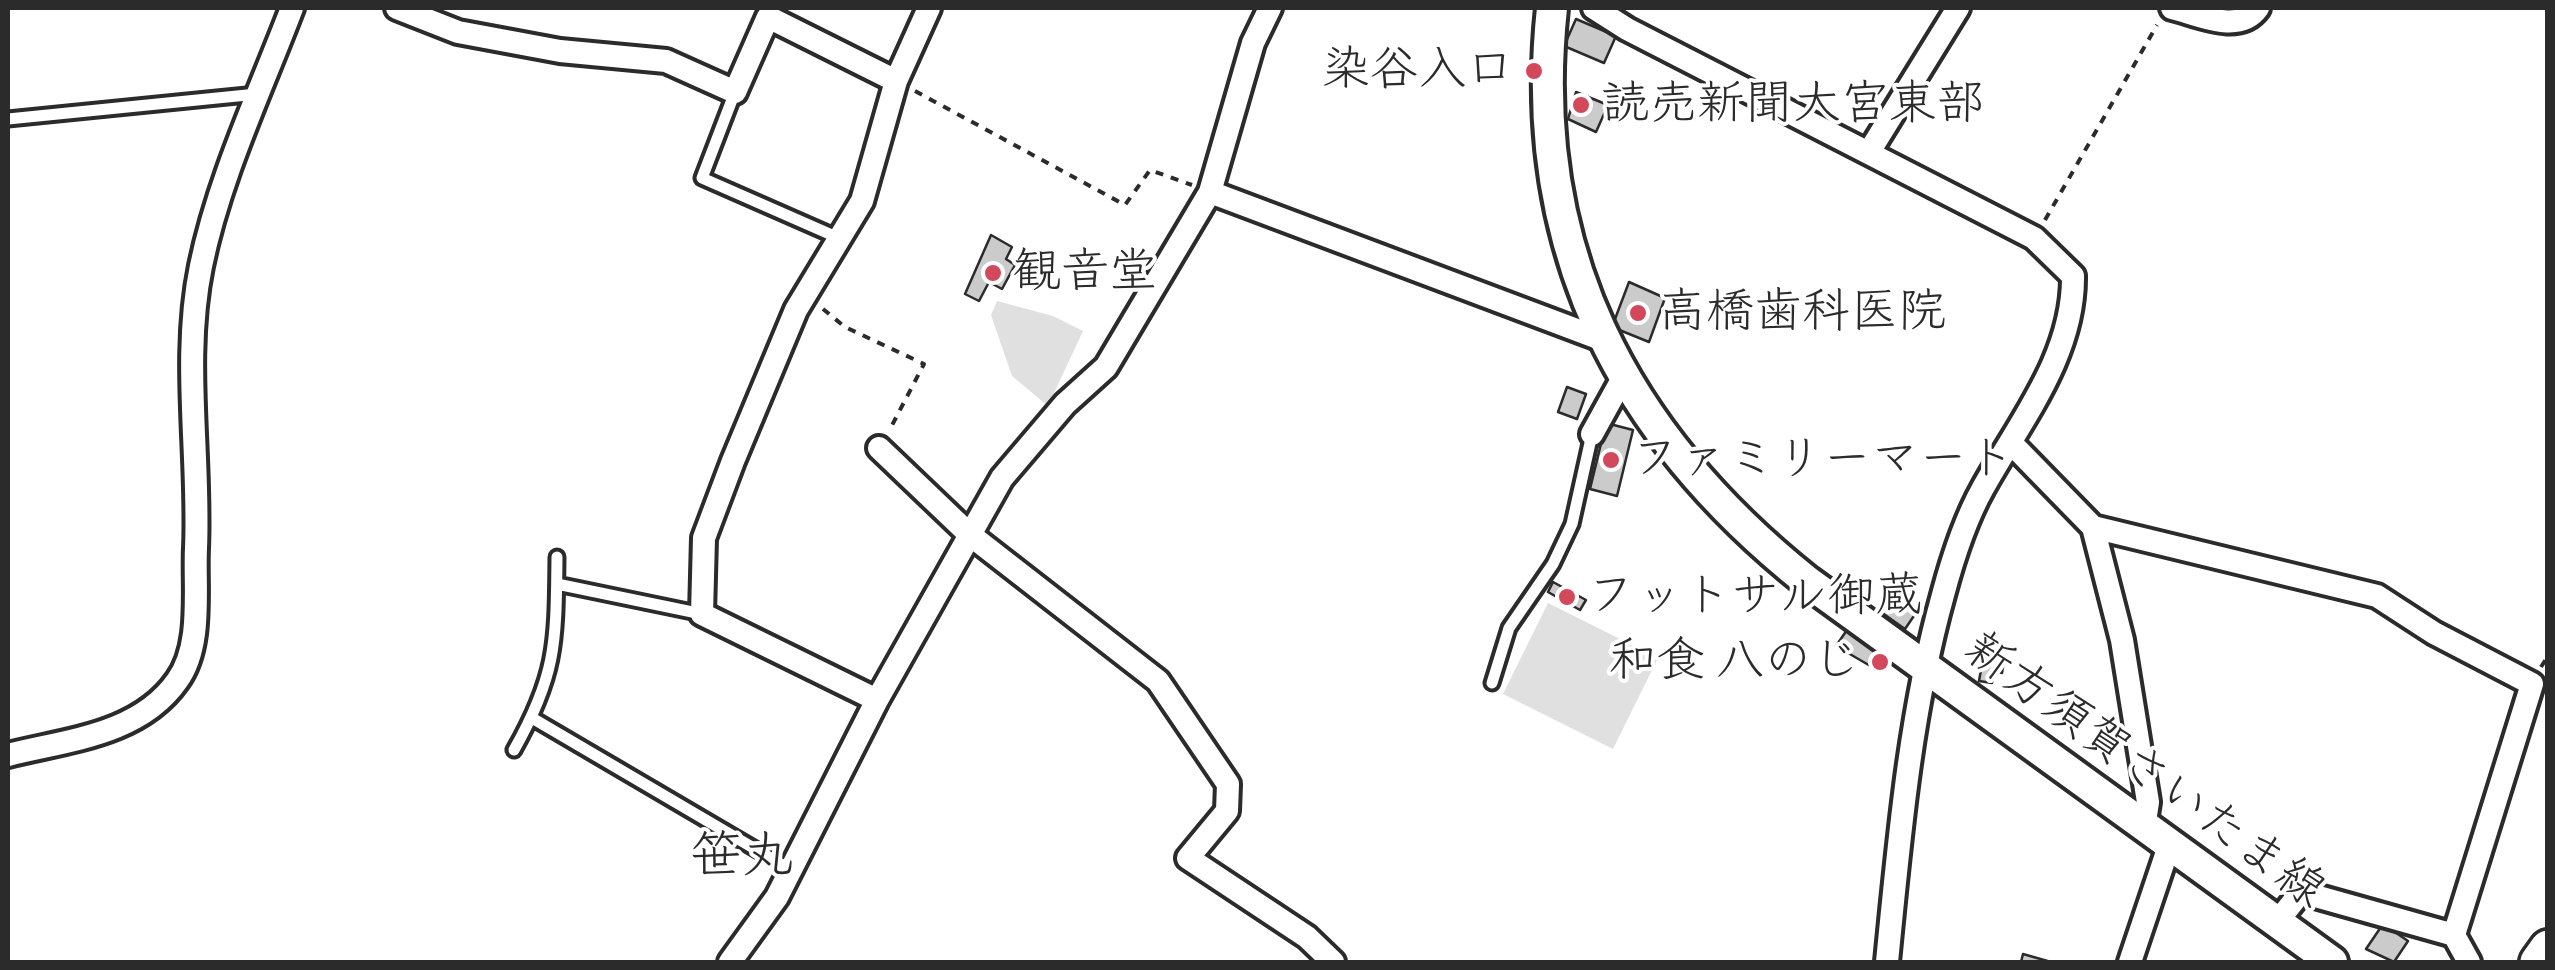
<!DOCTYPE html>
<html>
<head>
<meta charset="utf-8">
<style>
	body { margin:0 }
	#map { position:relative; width:2555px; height:970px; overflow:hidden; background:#fff; font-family:Caveat,sans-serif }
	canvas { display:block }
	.frame { position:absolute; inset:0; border:10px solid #2b2b2b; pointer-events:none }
</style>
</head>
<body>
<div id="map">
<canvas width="2555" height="970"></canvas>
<div class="frame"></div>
</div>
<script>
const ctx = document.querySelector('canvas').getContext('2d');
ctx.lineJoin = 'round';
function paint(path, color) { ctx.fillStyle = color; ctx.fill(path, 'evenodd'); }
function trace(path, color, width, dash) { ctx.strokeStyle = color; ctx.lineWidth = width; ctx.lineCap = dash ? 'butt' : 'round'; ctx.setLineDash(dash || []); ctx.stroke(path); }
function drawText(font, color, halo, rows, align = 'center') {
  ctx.font = font + ' Caveat,"Klee One",sans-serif'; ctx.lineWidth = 8; ctx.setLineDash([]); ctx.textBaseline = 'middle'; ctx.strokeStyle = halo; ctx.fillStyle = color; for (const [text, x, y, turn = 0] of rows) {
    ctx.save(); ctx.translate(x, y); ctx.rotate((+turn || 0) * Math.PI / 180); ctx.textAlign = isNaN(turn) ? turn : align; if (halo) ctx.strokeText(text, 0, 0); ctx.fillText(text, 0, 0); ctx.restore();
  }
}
paint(new Path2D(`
	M997,301L1053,316L1083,331L1048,406L1012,376L991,315Z
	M1548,603L1658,658L1613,749L1503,694Z`), '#e0e0e0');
const building = new Path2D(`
	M1576,19L1616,36L1604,63L1564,46Z
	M1576,92L1608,105L1596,132L1568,119Z
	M991,235L1012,247L1006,259L1015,265L1002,289L989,282L979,301L965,294Z
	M1629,282L1665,298L1649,342L1612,327Z
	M1567,387L1586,394L1577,419L1558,412Z
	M1606,423L1633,430L1617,496L1590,489Z
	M1553,582L1586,600L1580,610L1548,592Z
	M1893,588L1920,607L1905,629L1878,610Z
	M1849,627L1890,657L1879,671L1836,646Z
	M1984,653L2005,656L2002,673L1995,671L1992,683L1979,681Z
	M2383,924L2408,941L2394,962L2366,949Z
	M2023,954L2051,962H2021Z`);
paint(building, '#cbcbcb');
trace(building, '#2b2b2b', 2.5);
const service = new Path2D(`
	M735,92L702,178L841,239
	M8,119L257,94
	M557,584L702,614
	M1492,683L1509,628L1553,564L1572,524L1592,434
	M532,718L791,870
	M514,750C557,674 556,642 557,557`);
const minor = new Path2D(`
	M397,8L458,32L560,51L666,61L735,92L768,17L896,81
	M1594,8L1627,29L2034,238L2073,276C2074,356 2020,421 1983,488C1965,520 1952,561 1943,595C1910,713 1899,841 1887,962
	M2172,8C2198,14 2239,35 2258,8
	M1869,152L1958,8
	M1210,192L1606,341
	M1592,434L1624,376
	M2012,444L2093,527L2122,640L2148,802L2144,828
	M879,448L969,534L1158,681L1228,784L1227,811L1188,858L1307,937L1333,962
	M2093,527L2377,596L2434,633L2532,684L2454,935L2469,962
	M877,700L702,614L704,538L733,461L796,310L862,201L896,81L929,8
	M8,755C67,740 139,735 177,681C203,646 194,589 196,548C200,455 182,358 201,266C219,178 260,92 292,8
	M2277,922L2301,892L2454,935
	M730,962L777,897L877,700L1002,478L1065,404L1106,367L1210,192L1253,43L1270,8
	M2130,962L2169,846`);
const secondary = new Path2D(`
	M1552,8C1526,249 1622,434 1808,582L2332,962`);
const primary = new Path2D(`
	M2538,962L2548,948`);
trace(service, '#2b2b2b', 19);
trace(minor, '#2b2b2b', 30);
trace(secondary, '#2b2b2b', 38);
trace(primary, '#2b2b2b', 42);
trace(new Path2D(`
	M915,91L1125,205L1150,170L1192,185
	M2045,220L2157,25
	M823,309L845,327L924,364L889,431
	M2541,667L2548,656`), '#2b2b2b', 4, [8, 8]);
trace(service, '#fff', 11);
trace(minor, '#fff', 22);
trace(secondary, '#fff', 30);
trace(primary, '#fff', 35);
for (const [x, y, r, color] of [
	[1534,71,10,"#d1495b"],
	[1581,105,10,"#d1495b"],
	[993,273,10,"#d1495b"],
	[1638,313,10,"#d1495b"],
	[1611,460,10,"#d1495b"],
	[1567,597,10,"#d1495b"],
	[1880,662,10,"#d1495b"]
]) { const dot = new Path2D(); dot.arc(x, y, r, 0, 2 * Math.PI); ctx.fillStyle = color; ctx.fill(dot); trace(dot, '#fff', 4); }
drawText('48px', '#2b2b2b', '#fff', [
	["染谷入口",1514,71,"right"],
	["読売新聞大宮東部",1601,105],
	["観音堂",1013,273],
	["高橋歯科医院",1658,313],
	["ファミリーマート",1631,460],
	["フットサル御蔵",1587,597],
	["和食 八のじ",1860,662,"right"]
], 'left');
drawText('48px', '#2b2b2b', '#fff', [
	["新方須賀さいたま線",2144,771,36]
]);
drawText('52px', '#2b2b2b', '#fff', [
	["笹丸",742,858]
]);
</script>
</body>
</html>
